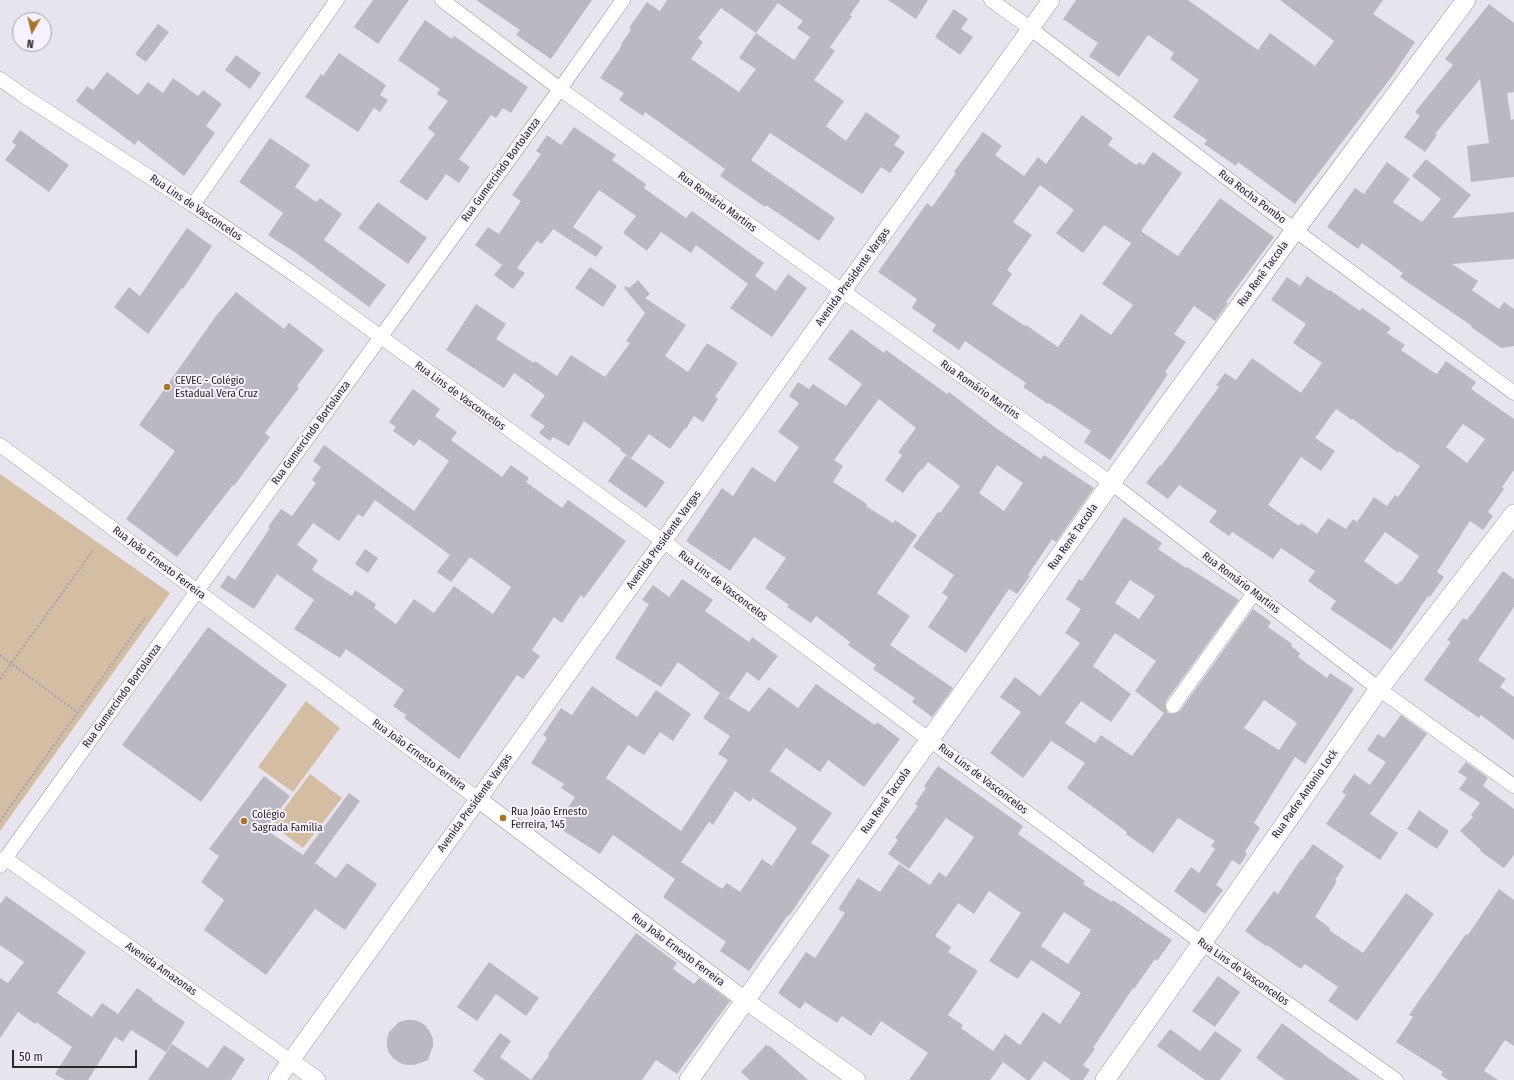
<!DOCTYPE html>
<html>
<head>
<meta charset="utf-8">
<style>
	body { margin:0 }
	#map { position:relative; width:1514px; height:1080px; overflow:hidden; background:#e8e4ee; font-family:"Fira Sans Condensed",sans-serif }
	canvas { display:block }
	.north { position:absolute; left:12px; top:12px; width:40px; height:40px; box-sizing:border-box; background:#f6f1fc; border:1px solid #a4a1a9; border-radius:50%; rotate:188deg; font-size:11px; font-weight:700; line-height:16px; text-align:center; color:#2a282c }
	.north::after { content:''; display:block; margin:auto; width:14px; height:18px; background:#a7742c; clip-path:polygon(50% 0,100% 100%,50% 72%,0 100%) }
	.scale { position:absolute; left:12px; top:1050px; width:125px; height:18px; box-sizing:border-box; border:2px solid #2a282c; border-top:0; padding-left:5px; font-size:12px; line-height:14px; white-space:nowrap; color:#2a282c; -webkit-text-stroke:3px #f6f1fc; paint-order:stroke }
</style>
</head>
<body>
<div id="map">
<canvas width="1514" height="1080"></canvas>
<div class="north">N</div>
<div class="scale">50 m</div>
</div>
<script>
const ctx = document.querySelector('canvas').getContext('2d');
ctx.lineJoin = 'round';
function paint(path, color) { ctx.fillStyle = color; ctx.fill(path, 'evenodd'); }
function trace(path, color, width, dash) { ctx.strokeStyle = color; ctx.lineWidth = width; ctx.lineCap = dash ? 'butt' : 'round'; ctx.setLineDash(dash || []); ctx.stroke(path); }
function drawText(font, color, halo, rows, align = 'center') {
  ctx.font = font + ' "Fira Sans Condensed",sans-serif'; ctx.lineWidth = 4; ctx.setLineDash([]); ctx.textBaseline = 'middle'; ctx.strokeStyle = halo; ctx.fillStyle = color; for (const [text, x, y, turn = 0] of rows) {
    ctx.save(); ctx.translate(x, y); ctx.rotate((+turn || 0) * Math.PI / 180); ctx.textAlign = isNaN(turn) ? turn : align; if (halo) ctx.strokeText(text, 0, 0); ctx.fillText(text, 0, 0); ctx.restore();
  }
}
paint(new Path2D(`
	M0,474L170,593L0,831Z
	M306,701L340,728L293,792L258,767Z
	M310,774L342,798L303,848L272,825Z`), '#d4bea3');
paint(new Path2D(`
	M373,0H409L378,44L354,27Z
	M476,0H592L551,59L516,35L520,30Z
	M667,0H860L850,15L852,16L830,47L835,51L814,80L844,101L826,126L846,141L866,112L900,136L894,145L905,152L890,173L881,167L862,194L770,133L751,160L835,218L819,241L766,205L765,207L720,176L725,169L645,112L643,116L619,100L624,93L600,78L622,45L621,44L631,30L629,28L647,2L660,11ZM778,3L803,21L797,28L810,37L794,60L756,33L739,58L756,69L739,92L691,59L703,42L698,38L721,8L756,33Z
	M888,0H928L916,19Z
	M1076,0H1188L1258,50L1270,33L1315,66L1334,41L1280,0H1383L1373,14L1415,42L1393,75L1295,204L1238,162L1236,166L1204,144L1207,140L1173,117L1199,80L1170,59L1174,53L1148,35L1119,77L1089,56L1098,43L1063,19Z
	M1489,4L1514,23V92L1507,93L1511,120L1514,119V177L1471,182L1467,146L1489,143L1480,79L1435,134L1437,135L1425,152L1404,137L1420,116L1415,112L1453,65L1445,59Z
	M954,9L968,19L961,29L973,37L960,55L935,37Z
	M425,20L452,39L454,36L528,87L511,113L503,108L496,118L491,115L459,159L470,167L459,183L446,174L427,201L399,182L435,134L428,128L448,101L437,94L440,89L398,60Z
	M158,24L169,32L146,62L135,54Z
	M339,53L386,85L380,95L388,100L380,112L374,108L358,132L305,97L321,74L323,76Z
	M236,55L261,73L250,89L225,70Z
	M107,72L138,95L148,82L163,93L173,78L198,96L203,90L222,104L206,126L215,133L184,176L138,140L135,145L76,101L87,86L93,90Z
	M1082,115L1113,138L1108,145L1136,165L1139,162L1144,165L1153,152L1182,173L1141,231L1178,256L1220,198L1274,237L1226,302L1228,303L1215,321L1194,306L1174,334L1186,342L1165,372L1168,374L1110,460L1084,442L1091,431L1049,403L1048,404L1023,387L1026,383L965,341L959,350L932,331L936,325L912,308L917,299L878,272L927,203L932,207L956,173L954,172L983,132L1002,146L995,155L1024,176L1038,157L1046,164ZM1040,185L1074,210L1056,233L1083,253L1104,225L1131,243L1102,284L1133,305L1111,335L1081,314L1058,347L1026,325L1025,326L992,304L1012,274L1007,270L1032,235L1013,222Z
	M574,127L616,155L612,160L646,184L644,188L686,218L692,211L764,263L755,276L776,291L788,274L807,288L772,337L730,308L748,284L696,245L691,253L661,232L647,251L623,233L636,216L599,190L573,227L603,247L596,257L553,229L542,244L537,241L517,268L525,273L513,289L494,275L502,265L475,245L488,227L499,234L521,201L512,195L541,154L536,151L547,135L561,145Z
	M20,130L69,165L49,192L5,160L16,145L12,142Z
	M270,138L310,165L295,187L316,202L320,198L342,214L324,240L386,285L369,307L296,253L268,235L283,213L239,182Z
	M1426,159L1471,195L1452,218L1514,212V259L1452,264L1478,281L1472,290L1499,309L1504,302L1514,309V346L1501,348L1471,327L1472,326L1400,277L1403,273L1362,243L1358,249L1327,227L1355,188L1364,194L1387,162L1410,179L1393,202L1422,222L1441,199L1412,176Z
	M378,202L427,238L408,264L358,228Z
	M187,228L212,246L183,289L182,288L148,334L114,307L129,287L140,296Z
	M590,267L617,286L603,307L575,288Z
	M1307,276L1329,291L1330,290L1360,311L1362,308L1391,328L1387,333L1405,345L1401,350L1433,372L1437,374L1446,361L1476,382L1471,389L1514,419V470L1502,487L1504,489L1488,512L1493,516L1483,530L1470,521L1437,572L1444,577L1430,597L1428,596L1391,650L1330,609L1336,601L1308,581L1315,571L1281,548L1273,559L1232,532L1229,536L1209,522L1217,511L1179,485L1168,499L1146,483L1160,465L1161,466L1219,387L1216,385L1225,373L1236,380L1252,358L1301,393L1322,363L1293,343L1306,324L1271,300L1287,277L1300,286ZM1336,409L1352,420L1353,419L1398,453L1399,451L1420,466L1398,497L1395,495L1387,506L1374,497L1357,522L1353,519L1346,529L1328,518L1317,534L1301,523L1299,526L1268,505L1301,457L1321,471L1335,451L1315,438ZM1463,424L1485,439L1467,463L1446,447ZM1385,532L1419,556L1401,582L1400,581L1397,585L1364,561Z
	M638,280L650,294L645,298L686,325L665,356L688,372L707,343L738,363L715,397L718,399L703,422L694,416L686,429L685,428L670,449L649,434L631,458L620,450L621,449L608,439L584,421L569,446L553,437L550,441L539,433L545,426L530,416L545,395L514,373L504,388L446,350L476,304L506,324L496,339L534,363L535,361L557,376L571,355L605,377L630,343L626,341L645,313L624,288L626,286L629,288Z
	M236,292L284,329L289,323L324,350L297,386L299,388L265,433L270,437L234,486L233,485L177,557L126,519L175,451L139,425L216,316Z
	M851,329L884,353L886,350L947,394L949,392L996,428L1041,459L1044,455L1094,488L1056,542L1052,539L1028,575L1030,576L1017,594L1009,589L966,653L928,627L948,597L942,593L954,575L913,547L938,512L940,513L960,486L928,462L922,470L921,469L903,493L885,480L902,455L898,452L916,428L879,399L834,460L843,466L833,482L867,504L866,506L893,523L895,520L917,535L877,593L910,616L890,645L953,688L932,717L912,702L915,698L873,669L876,665L848,645L850,642L816,616L811,623L787,607L789,605L765,588L786,558L754,537L730,571L686,541L722,488L733,496L752,467L775,482L799,447L778,432L799,403L789,396L798,382L809,389L813,384L846,406L862,384L828,359ZM997,465L1023,483L1004,511L979,493Z
	M413,389L440,409L435,416L457,432L451,440L502,477L511,465L529,478L526,482L562,508L568,500L626,541L584,598L581,595L562,623L554,617L532,650L540,656L523,679L517,675L459,759L404,718L406,715L393,706L404,690L346,649L340,658L294,629L314,600L277,574L254,609L220,587L228,575L235,580L270,528L268,527L281,509L292,516L316,483L312,480L321,467L313,461L324,445L414,511L449,461L419,439L414,446L393,431L396,427L389,422ZM375,500L450,555L437,572L451,582L470,557L511,587L493,614L454,586L434,613L414,599L396,624L374,608L376,604L355,590L352,596L312,570L318,560L297,545L313,523L339,541L358,514L363,517Z
	M626,455L665,482L646,508L608,481Z
	M1124,517L1162,543L1158,549L1186,568L1187,567L1239,600L1166,701L1165,706L1168,713L1173,714L1180,711L1253,609L1271,622L1268,627L1292,644L1291,646L1300,653L1298,657L1327,678L1330,673L1354,689L1305,764L1295,757L1254,823L1260,828L1245,852L1247,854L1240,865L1232,860L1216,885L1223,890L1205,914L1174,891L1191,867L1199,873L1215,849L1211,846L1215,841L1178,818L1153,853L1126,834L1127,832L1067,788L1085,763L1051,741L1023,778L990,753L1021,712L1000,697L1015,677L1040,696L1080,643L1065,633L1081,609L1066,599L1079,579L1082,581ZM1130,580L1155,596L1139,619L1115,603ZM1115,633L1156,661L1135,691L1164,713L1132,756L1101,735L1095,743L1065,723L1081,701L1111,722L1131,694L1093,666ZM1264,700L1297,723L1279,750L1244,728Z
	M365,549L378,558L368,573L355,564Z
	M1503,571L1514,579V607L1478,660L1506,679L1500,687L1514,697V740L1481,715L1479,718L1424,680L1451,642L1447,640L1463,618L1467,620Z
	M682,579L713,600L705,611L749,642L752,637L778,656L759,681L747,672L728,699L678,662L661,687L615,658L649,604L642,600L653,585L669,597Z
	M208,627L287,685L201,802L122,745Z
	M816,684L875,725L877,722L900,739L864,787L828,760L820,772L786,748L770,771L832,813L811,843L830,855L789,916L788,915L749,971L720,951L726,942L663,897L675,879L613,835L600,854L556,826L575,797L561,788L564,784L531,763L547,738L543,735L561,708L572,715L592,686L637,717L656,690L691,714L673,741L660,732L644,755L628,745L606,778L681,831L728,760L718,754L730,736L703,718L720,693L749,712L769,687L798,708ZM735,791L750,802L753,798L797,828L772,866L762,859L740,892L727,883L722,889L681,862L709,822L713,825Z
	M1401,715L1427,734L1370,814L1398,833L1380,860L1326,824L1346,795L1342,792L1354,774L1370,785L1386,762L1367,750L1378,734L1384,738Z
	M1466,762L1488,778L1483,786L1514,809V855L1504,868L1480,851L1481,850L1460,831L1473,817L1471,815L1480,803L1459,789L1467,778L1458,772Z
	M938,766L1023,826L1018,834L1085,881L1083,884L1112,902L1113,900L1172,940L1157,961L1155,959L1134,989L1133,988L1093,1048L1095,1049L1083,1065L1090,1070L1083,1080H1071L1044,1061L1030,1080H1027L1003,1062L990,1080H909L928,1053L881,1021L871,1036L842,1016L837,1023L805,1002L800,1009L778,993L806,952L815,958L845,913L838,909L858,878L880,892L899,864L930,885L939,872L946,877L974,837L946,818L909,869L888,854L898,840L895,838L918,806L915,804L926,788L924,786ZM989,891L1021,913L989,961L1018,979L1031,960L1081,993L1060,1024L1043,1012L1020,1045L1005,1034L993,1051L961,1028L963,1025L948,1015L978,971L948,952L951,947L935,936L958,903L974,914ZM1064,912L1091,930L1068,964L1041,946Z
	M264,776L290,796L265,829L303,855L349,793L360,801L315,863L336,878L347,863L377,884L345,930L315,909L266,975L204,930L224,900L201,882L219,856L209,849Z
	M1419,810L1449,831L1437,849L1407,829Z
	M1313,844L1344,866L1335,880L1337,881L1315,917L1330,928L1329,930L1363,953L1406,893L1434,914L1357,1021L1328,1001L1338,987L1305,964L1301,969L1267,945L1266,946L1245,931L1274,891L1278,894L1301,859L1302,860Z
	M1499,889L1514,900V1046L1505,1040L1484,1071L1498,1080H1448L1441,1075L1443,1072L1396,1042L1413,1017L1409,1015L1466,934L1468,935Z
	M6,896L86,952L57,993L92,1017L102,1003L118,1014L137,988L153,999L152,1000L185,1022L166,1052L131,1030L123,1042L115,1037L88,1080H65L55,1074L72,1047L36,1022L35,1024L18,1012L0,1038V978L8,983L24,962L0,945V904Z
	M636,933L677,963L673,969L694,984L699,978L730,1001L677,1074L656,1060L642,1080H485L473,1071L500,1033L511,1041L500,1057L531,1080L549,1056L548,1054Z
	M489,962L539,998L526,1016L496,994L477,1021L457,1007Z
	M1218,976L1240,992L1215,1027L1192,1011Z
	M406,1020H414L420,1022L426,1026L430,1032L433,1039V1046L428,1060L414,1065H406L400,1063L394,1059L389,1053L387,1046V1039L389,1032L399,1022Z
	M1282,1023L1326,1056L1360,1080H1285L1256,1058Z
	M1170,1029L1200,1051L1215,1031L1242,1050L1220,1080H1205L1157,1046Z
	M172,1044L208,1068L224,1045L245,1059L231,1080H148Z
	M766,1045L771,1047L808,1080H750L741,1072Z`), '#bcb8c2');
const minor = new Path2D(`
	M442,0L560,89L1111,483L1379,689L1514,786
	M991,0L1031,29L1295,230L1514,393
	M0,79L24,96L193,205L298,277L663,541L1202,943L1396,1080
	M193,205L337,0
	M0,445L478,799
	M1173,706L1254,593
	M5,858L292,1062
	M0,866L197,591L560,89L623,0`);
const tertiary = new Path2D(`
	M478,799L746,1001L857,1080
	M292,1062L317,1080
	M277,1080L1051,0`);
const secondary = new Path2D(`
	M689,1080L1111,483L1295,230L1466,0
	M1105,1080L1202,943L1379,689L1514,514`);
trace(minor, '#9a96a0', 15);
trace(tertiary, '#9a96a0', 18);
trace(secondary, '#9a96a0', 20);
trace(new Path2D(`
	M0,655L78,713
	M0,679L94,549
	M0,821L145,618`), '#a9a5ad', 2.5, [2, 2]);
trace(minor, '#fff', 14);
trace(tertiary, '#fff', 17);
trace(secondary, '#fff', 19);
for (const [x, y, r, color] of [
	[167,387,4,"#a7742c"],
	[503,818,4,"#a7742c"],
	[244,821,4,"#a7742c"]
]) { const dot = new Path2D(); dot.arc(x, y, r, 0, 2 * Math.PI); ctx.fillStyle = color; ctx.fill(dot); trace(dot, '#f6f1fc', 1.5); }
drawText('11px', '#2a282c', '#f6f1fc', [
	["Rua Gumercindo Bortolanza",501,170,-54],
	["Rua Rocha Pombo",1252,197,37],
	["Rua Romário Martins",717,202,36],
	["Rua Lins de Vasconcelos",196,208,34],
	["Rua Renê Taccola",1263,274,-54],
	["Avenida Presidente Vargas",853,277,-54],
	["Rua Romário Martins",980,390,35],
	["Rua Lins de Vasconcelos",460,396,36],
	["Rua Gumercindo Bortolanza",311,433,-54],
	["Rua Renê Taccola",1073,537,-55],
	["Avenida Presidente Vargas",664,540,-54],
	["Rua João Ernesto Ferreira",159,563,37],
	["Rua Romário Martins",1241,583,37],
	["Rua Lins de Vasconcelos",723,586,37],
	["Rua Gumercindo Bortolanza",122,696,-54],
	["Rua João Ernesto Ferreira",419,755,36],
	["Rua Lins de Vasconcelos",983,779,37],
	["Rua Padre Antonio Lock",1305,794,-55],
	["Rua Renê Taccola",886,801,-55],
	["Avenida Presidente Vargas",475,803,-54],
	["Rua João Ernesto Ferreira",678,950,37],
	["Avenida Amazonas",161,969,35],
	["Rua Lins de Vasconcelos",1243,972,35]
]);
drawText('11px', '#2a282c', '#f6f1fc', [
	["CEVEC - Colégio",175,381],
	["Estadual Vera Cruz",175,394],
	["Rua João Ernesto",511,812],
	["Ferreira, 145",511,825],
	["Colégio",252,815],
	["Sagrada Família",252,828]
], 'left');
</script>
</body>
</html>
